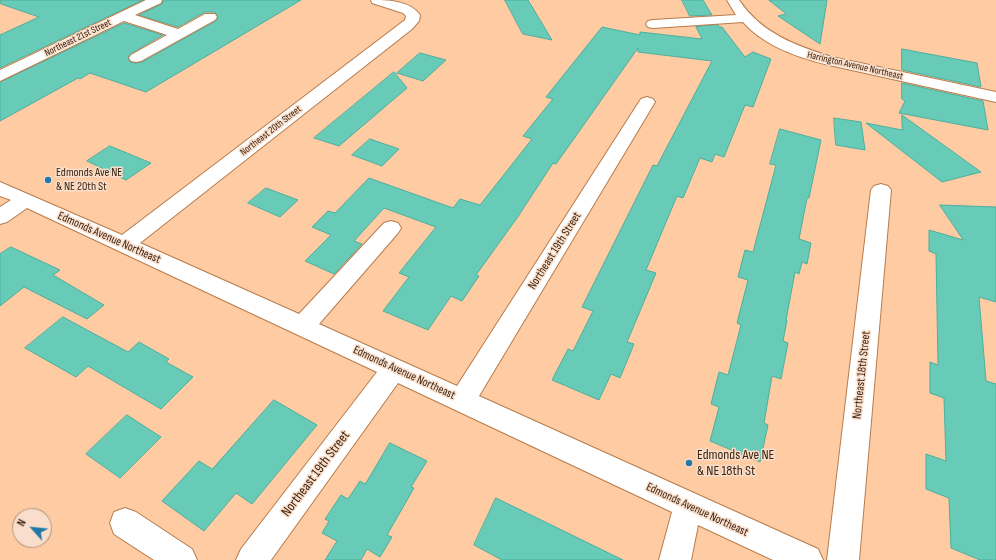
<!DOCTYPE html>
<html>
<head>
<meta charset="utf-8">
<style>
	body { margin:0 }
	#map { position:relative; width:996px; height:560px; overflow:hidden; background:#fecba3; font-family:"Sofia Sans Condensed",sans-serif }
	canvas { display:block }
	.north { position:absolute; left:12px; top:508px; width:40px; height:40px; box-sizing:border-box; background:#f8decb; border:1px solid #ad9480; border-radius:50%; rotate:297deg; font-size:11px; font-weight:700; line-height:16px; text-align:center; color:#3c2410 }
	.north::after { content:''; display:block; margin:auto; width:14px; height:18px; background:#2478a8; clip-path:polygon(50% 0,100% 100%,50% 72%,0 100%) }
</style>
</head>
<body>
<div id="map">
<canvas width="996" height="560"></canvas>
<div class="north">N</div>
</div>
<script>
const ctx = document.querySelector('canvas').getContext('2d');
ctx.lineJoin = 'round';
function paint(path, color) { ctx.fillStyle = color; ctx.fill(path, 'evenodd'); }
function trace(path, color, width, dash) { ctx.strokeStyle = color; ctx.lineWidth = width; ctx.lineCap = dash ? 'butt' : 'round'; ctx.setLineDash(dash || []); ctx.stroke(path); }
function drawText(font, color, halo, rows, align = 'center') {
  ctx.font = font + ' "Sofia Sans Condensed",sans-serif'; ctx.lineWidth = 3; ctx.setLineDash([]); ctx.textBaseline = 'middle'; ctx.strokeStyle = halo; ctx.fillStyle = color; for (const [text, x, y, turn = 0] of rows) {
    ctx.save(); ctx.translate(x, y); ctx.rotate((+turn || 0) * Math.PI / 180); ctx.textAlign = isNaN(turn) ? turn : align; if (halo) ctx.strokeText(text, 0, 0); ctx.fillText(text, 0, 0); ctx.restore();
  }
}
const building = new Path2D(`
	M1,0H143L0,68V35L39,17L1,4Z
	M163,0H301L146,92L90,73L80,79L78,78L0,121V82L124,23L163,35L130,54L128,57L130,62L136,63L142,62L216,21L218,18L215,12H205L178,27L139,15L162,4Z
	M505,0H528L552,40L523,34Z
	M682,0H703L712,15L690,16Z
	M769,0H827L820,44L778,16L786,14Z
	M718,25L719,27H722L745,57L753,52L771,59L753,107L745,105L724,157L715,154L712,162L700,158L683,198L677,196L646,270L656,273L627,342L634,344L620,378L611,374L599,400L552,380L568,349L573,351L593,311L582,307L653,165L657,166L712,61L638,52V48L556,164L553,163L517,218L476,275L479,276L462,301L451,296L428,330L383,311L409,277L399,273L436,227L384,208L354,241L362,244L334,274L305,261L331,235L312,227L328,211L335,213L369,178L453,208L460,199L480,205L532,139L523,136L553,99L546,97L602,27L640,35V32L702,39L696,27Z
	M902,49L977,63L981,87L902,70Z
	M420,53L446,60L423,81L397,73Z
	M394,72L407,88L339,146L314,138Z
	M902,83L983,101L988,130L899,113L905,101L902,99Z
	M902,115L981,172L942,182L866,123L902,130Z
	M834,118L861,122L865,150L836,145Z
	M780,129L821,140L809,198H807L799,239L811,243L807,264L802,262L799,274L795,272L786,320H787L783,341L788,343L781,379L772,376L764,423L768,425L760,462L710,441L719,407L711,404L719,372L728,375L741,325L737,323L748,280L738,277L745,250L753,252L776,165L770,164Z
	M370,139L399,149L382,166L352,155Z
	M110,146L151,163L126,180L87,161Z
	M266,188L298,200L280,217L248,203Z
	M940,205L996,207V302L979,297L986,381L996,384V560H980L951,548L949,498L926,489V454L946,461L944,398L930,393V362L938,365L936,254L929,251V230L963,240Z
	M11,247L60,270L53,275L104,305L87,319L24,287L0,306V254Z
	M63,317L128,352L139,342L169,359L166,362L193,377L161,409L88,366L76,377L25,348Z
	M274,400L317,425L252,504L236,493L204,531L162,501L199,461L212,469Z
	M127,415L161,437L120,478L86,454Z
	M390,443L427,461L411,487L414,488L387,535L392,537L380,557L367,549L361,560H325L337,541L322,533L329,521L325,519L341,495L348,499L360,481L365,484Z
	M496,498L623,560H502L474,545Z`);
paint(building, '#68cbb8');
trace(building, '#4baf9d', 1);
const minor = new Path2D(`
	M146,0H162L161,3L135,15L178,29L205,14H215L217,17L215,20L141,61L136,62L131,61L129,58L131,55L167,35L124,21L0,81V70Z
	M371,0C387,0 409,0 420,15L419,21L412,29L140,243L299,314L384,223L391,221L398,223L401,228L398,233L319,324L457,386L639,102L641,99L647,97L653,99L655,102L479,396L818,549L823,560H773L698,525L691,560H659L672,512L398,383L271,560H236L241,549L377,372L27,208L7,222L0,224V207L11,200L0,196V182L122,235L405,20L406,16L403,13L372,3Z
	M727,0H739C761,33 796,46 832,57L996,92V102L829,65C799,58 764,46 743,22L653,28L648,27L646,24L648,21L653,20L736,15Z
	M881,184L888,186L891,190L859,560H827L871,190L874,186Z
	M125,508L136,512L192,549L197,560H154L114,534L110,523L114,512Z`);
trace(minor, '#b77c4c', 2);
paint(minor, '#fff');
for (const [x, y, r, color] of [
	[48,180,4,"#2478a8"],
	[689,463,4,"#2478a8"]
]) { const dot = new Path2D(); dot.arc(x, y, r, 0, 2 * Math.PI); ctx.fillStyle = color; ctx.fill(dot); trace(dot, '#f8decb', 1.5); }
drawText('10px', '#3c2410', '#f8decb', [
	["Northeast 21st Street",78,38,-26],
	["Harrington Avenue Northeast",855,66,13],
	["Northeast 20th Street",271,131,-38]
]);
drawText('12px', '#3c2410', '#f8decb', [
	["Edmonds Ave NE",56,173],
	["& NE 20th St",56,187]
], 'left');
drawText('12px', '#3c2410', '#f8decb', [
	["Edmonds Avenue Northeast",109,238,24],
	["Northeast 19th Street",555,251,-58],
	["Edmonds Avenue Northeast",404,373,25],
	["Northeast 18th Street",862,375,-84],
	["Edmonds Avenue Northeast",697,510,25]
]);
drawText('14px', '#3c2410', '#f8decb', [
	["Edmonds Ave NE",697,455],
	["& NE 18th St",697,471]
], 'left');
drawText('14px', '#3c2410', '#f8decb', [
	["Northeast 19th Street",316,474,-53]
]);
</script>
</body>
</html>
